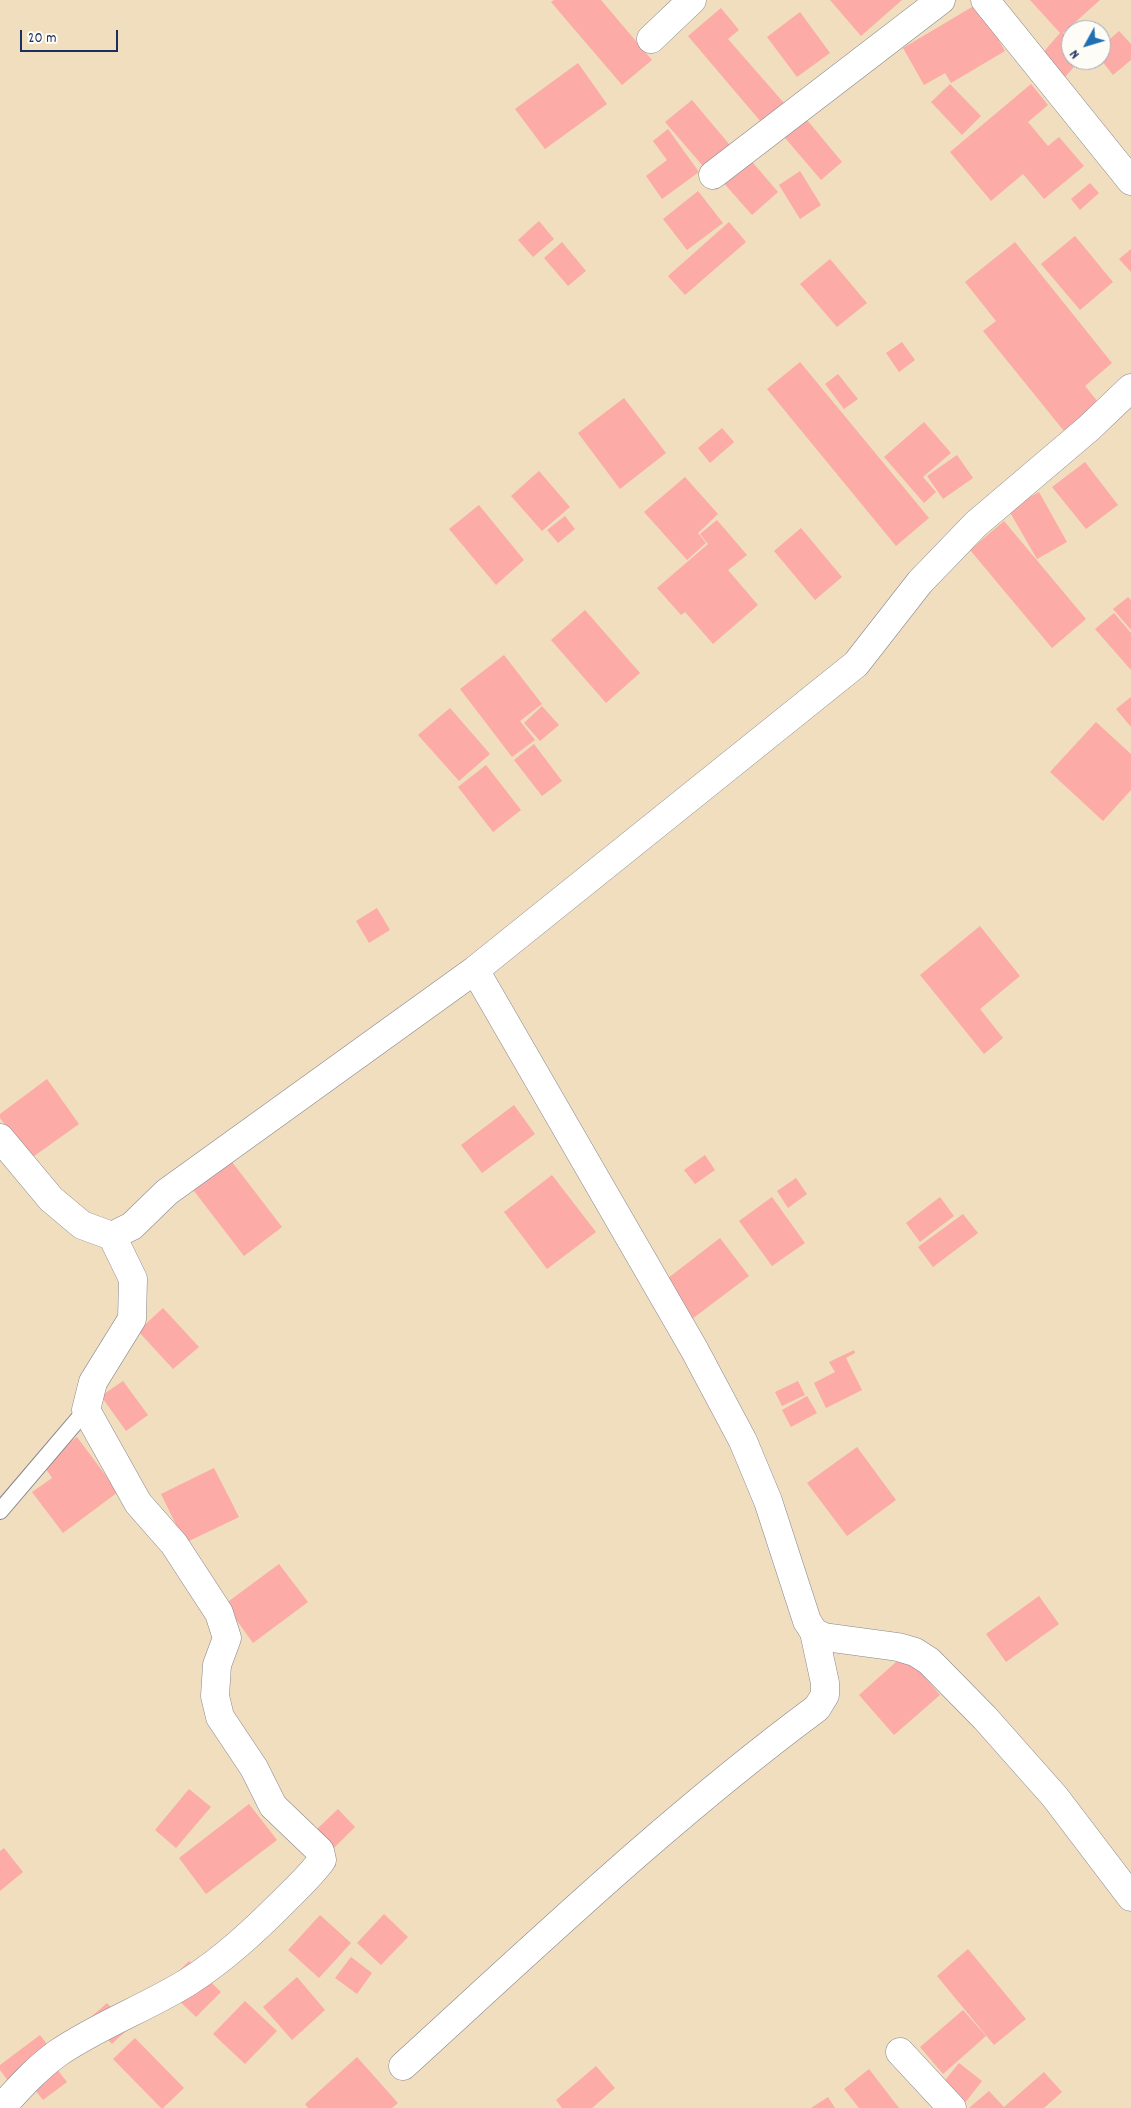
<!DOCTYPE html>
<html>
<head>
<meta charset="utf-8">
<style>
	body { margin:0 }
	#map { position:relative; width:1131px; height:2108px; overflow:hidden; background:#f0debe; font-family:Dekko,sans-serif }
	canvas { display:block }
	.north { position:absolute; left:1061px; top:20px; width:50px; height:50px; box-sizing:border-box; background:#fdfcf7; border:1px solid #a3aaba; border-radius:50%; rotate:231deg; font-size:14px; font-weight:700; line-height:20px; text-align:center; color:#1b2f5e }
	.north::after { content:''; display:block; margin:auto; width:18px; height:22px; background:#1f6fb2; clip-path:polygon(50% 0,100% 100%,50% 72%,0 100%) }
	.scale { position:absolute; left:20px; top:30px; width:98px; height:22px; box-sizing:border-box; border:2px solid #1b2f5e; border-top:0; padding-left:6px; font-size:15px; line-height:18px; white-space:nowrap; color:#1b2f5e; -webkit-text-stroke:4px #fdfcf7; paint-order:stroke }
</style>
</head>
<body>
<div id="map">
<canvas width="1131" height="2108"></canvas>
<div class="north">N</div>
<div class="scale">20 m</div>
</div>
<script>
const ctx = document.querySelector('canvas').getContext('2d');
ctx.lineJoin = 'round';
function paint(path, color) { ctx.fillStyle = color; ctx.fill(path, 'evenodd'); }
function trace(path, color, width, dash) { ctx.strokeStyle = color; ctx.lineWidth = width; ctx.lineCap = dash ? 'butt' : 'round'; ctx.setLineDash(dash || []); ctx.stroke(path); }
paint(new Path2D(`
	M554,0H601L652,60L622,85L551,2Z
	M830,0H902L861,36Z
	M1030,0H1100L1063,33L1071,40V60H1080L1065,77L1040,56L1060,33Z
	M977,4L1005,51L951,83L945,73L924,85L903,48Z
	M721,8L739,30L728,39L784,103L761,122L688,36Z
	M800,12L830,53L797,77L767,37Z
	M1119,31L1131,44V60L1113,75L1101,60V47Z
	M578,63L607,104L545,149L515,109Z
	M950,84L981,116L962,135L931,102Z
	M1031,84L1048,105L1028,122L1048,146L1059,137L1084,166L1044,199L1023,174L991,201L950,152Z
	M692,100L734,150L708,172L665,122Z
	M802,114L842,162L821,180L780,132Z
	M668,129L699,172L662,199L646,176L667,160L653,141Z
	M748,157L778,192L752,215L721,180Z
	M800,171L821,205L800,219L779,185Z
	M1090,183L1099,193L1080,210L1071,199Z
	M698,191L723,223L687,250L663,219Z
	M539,221L554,239L533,257L518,240Z
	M729,222L746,242L685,295L668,276Z
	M1075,236L1113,282L1080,310L1041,264Z
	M562,242L586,271L568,286L544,258Z
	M1015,242L1112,363L1085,386L1103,408L1068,436L983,331L996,321L965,282Z
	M1131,249V272L1119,259Z
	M830,259L867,303L837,327L800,284Z
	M902,342L915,360L899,372L886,353Z
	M800,362L929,518L896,546L767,389Z
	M838,374L858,399L844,409L825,384Z
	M624,398L666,453L620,489L578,433Z
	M924,422L951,453L923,477L936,492L924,503L884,457Z
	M722,428L734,442L710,463L698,448Z
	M957,455L973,478L943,499L927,476Z
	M1085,462L1118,505L1086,529L1052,487Z
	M539,471L570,507L542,531L511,496Z
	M685,477L718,514L698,533L706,543L687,560L644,512Z
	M1039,492L1067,542L1037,559L1008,509Z
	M479,505L524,560L496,585L449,529Z
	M565,516L575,529L558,543L547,530Z
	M717,520L747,555L728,570L758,605L713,644L685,612L681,615L657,588L708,544L700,534Z
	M1004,521L1086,619L1052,648L970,550Z
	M801,528L842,577L815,600L774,551Z
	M1128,597L1131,600V630L1113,609Z
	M585,610L640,673L606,703L551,640Z
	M1114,613L1131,633V670L1095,629Z
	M504,655L542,704L520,721L535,740L512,757L460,689Z
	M1131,697V727L1116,709Z
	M542,706L559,725L540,741L524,723Z
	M450,708L490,754L459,781L418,735Z
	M1096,722L1131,754V790L1103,821L1050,772Z
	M534,744L562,781L542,796L514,760Z
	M486,765L521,810L493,832L458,787Z
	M377,908L390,930L369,943L356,921Z
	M980,926L1020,976L980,1009L1003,1038L984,1054L920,975Z
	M47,1079L79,1124L30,1159L0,1118V1114Z
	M514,1105L535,1134L482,1173L461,1145Z
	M705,1155L715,1170L695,1184L684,1170Z
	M229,1158L282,1227L244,1256L191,1187Z
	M552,1175L596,1232L547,1269L504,1212Z
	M796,1178L807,1194L788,1208L777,1191Z
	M772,1197L805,1243L772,1266L739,1221Z
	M940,1197L954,1216L920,1242L906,1223Z
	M963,1214L978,1233L933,1267L918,1247Z
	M720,1238L749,1276L692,1319L663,1282Z
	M163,1308L199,1347L173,1369L138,1331Z
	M854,1350L855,1353L846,1358L862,1390L826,1408L814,1383L835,1372L829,1362Z
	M123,1381L148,1415L126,1431L101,1396Z
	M798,1381L805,1395L782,1406L775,1392Z
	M807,1396L817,1413L791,1427L782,1410Z
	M77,1437L118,1492L63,1533L32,1492L52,1478L42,1463Z
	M857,1447L896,1500L847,1536L807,1483Z
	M214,1468L239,1517L185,1543L161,1494Z
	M279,1564L308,1602L253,1643L225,1604Z
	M1039,1596L1059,1624L1006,1662L986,1634Z
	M905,1654L940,1695L894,1735L859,1695Z
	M189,1789L211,1807L176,1848L155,1830Z
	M249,1804L277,1840L206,1894L179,1858Z
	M338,1809L355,1827L333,1849L316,1830Z
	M4,1848L23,1872L0,1891V1851Z
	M384,1914L408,1937L381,1965L357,1943Z
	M320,1915L351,1943L319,1978L288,1950Z
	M968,1949L1026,2019L994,2045L937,1976Z
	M351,1957L372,1973L357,1994L335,1978Z
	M189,1961L221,1992L196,2017L164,1986Z
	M297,1977L325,2010L292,2040L263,2007Z
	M245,2001L277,2031L245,2064L213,2034Z
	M107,2003L129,2028L112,2044L89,2019Z
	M963,2010L986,2036L943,2074L920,2047Z
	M40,2035L62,2064L56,2068L67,2082L43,2100L32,2086L19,2096L0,2070V2065Z
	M135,2038L184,2088L163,2108H161L113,2059Z
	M357,2057L398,2103L392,2108H308L305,2104Z
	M959,2063L982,2081L961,2108L934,2094Z
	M596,2066L615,2088L592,2108H562L556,2100Z
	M869,2069L899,2108H859L844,2089Z
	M1044,2072L1062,2092L1044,2108H969L989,2091L1004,2107Z
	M828,2097L835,2108H811Z`), '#fcaba7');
const lane = new Path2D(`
	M0,1511L86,1410`);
const street = new Path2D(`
	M985,0L1131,181
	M651,39L692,0
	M713,175L941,0
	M475,970L694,1349L743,1441L768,1501L807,1621L814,1632L824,1637L898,1647L915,1652L929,1661L985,1718L1055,1797L1131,1897
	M0,1138L51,1199L82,1225L112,1236L132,1226L167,1192L475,970L856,664L920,582L976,524L1089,428L1131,388
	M900,2052L952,2108
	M403,2066C538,1943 670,1817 817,1708L825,1695V1683L814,1632
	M1,2108C19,2088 37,2068 58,2053C99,2025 146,2008 188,1982C224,1959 254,1931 284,1901C297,1888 311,1875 322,1860L320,1851L273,1806L254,1768L220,1717L215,1696L217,1665L227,1638L219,1613L174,1544L138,1503L86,1410L93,1382L132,1319L133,1279L112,1236`);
trace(lane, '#86868e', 18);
trace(street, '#86868e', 29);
trace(lane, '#fff', 16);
trace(street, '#fff', 28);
</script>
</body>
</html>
